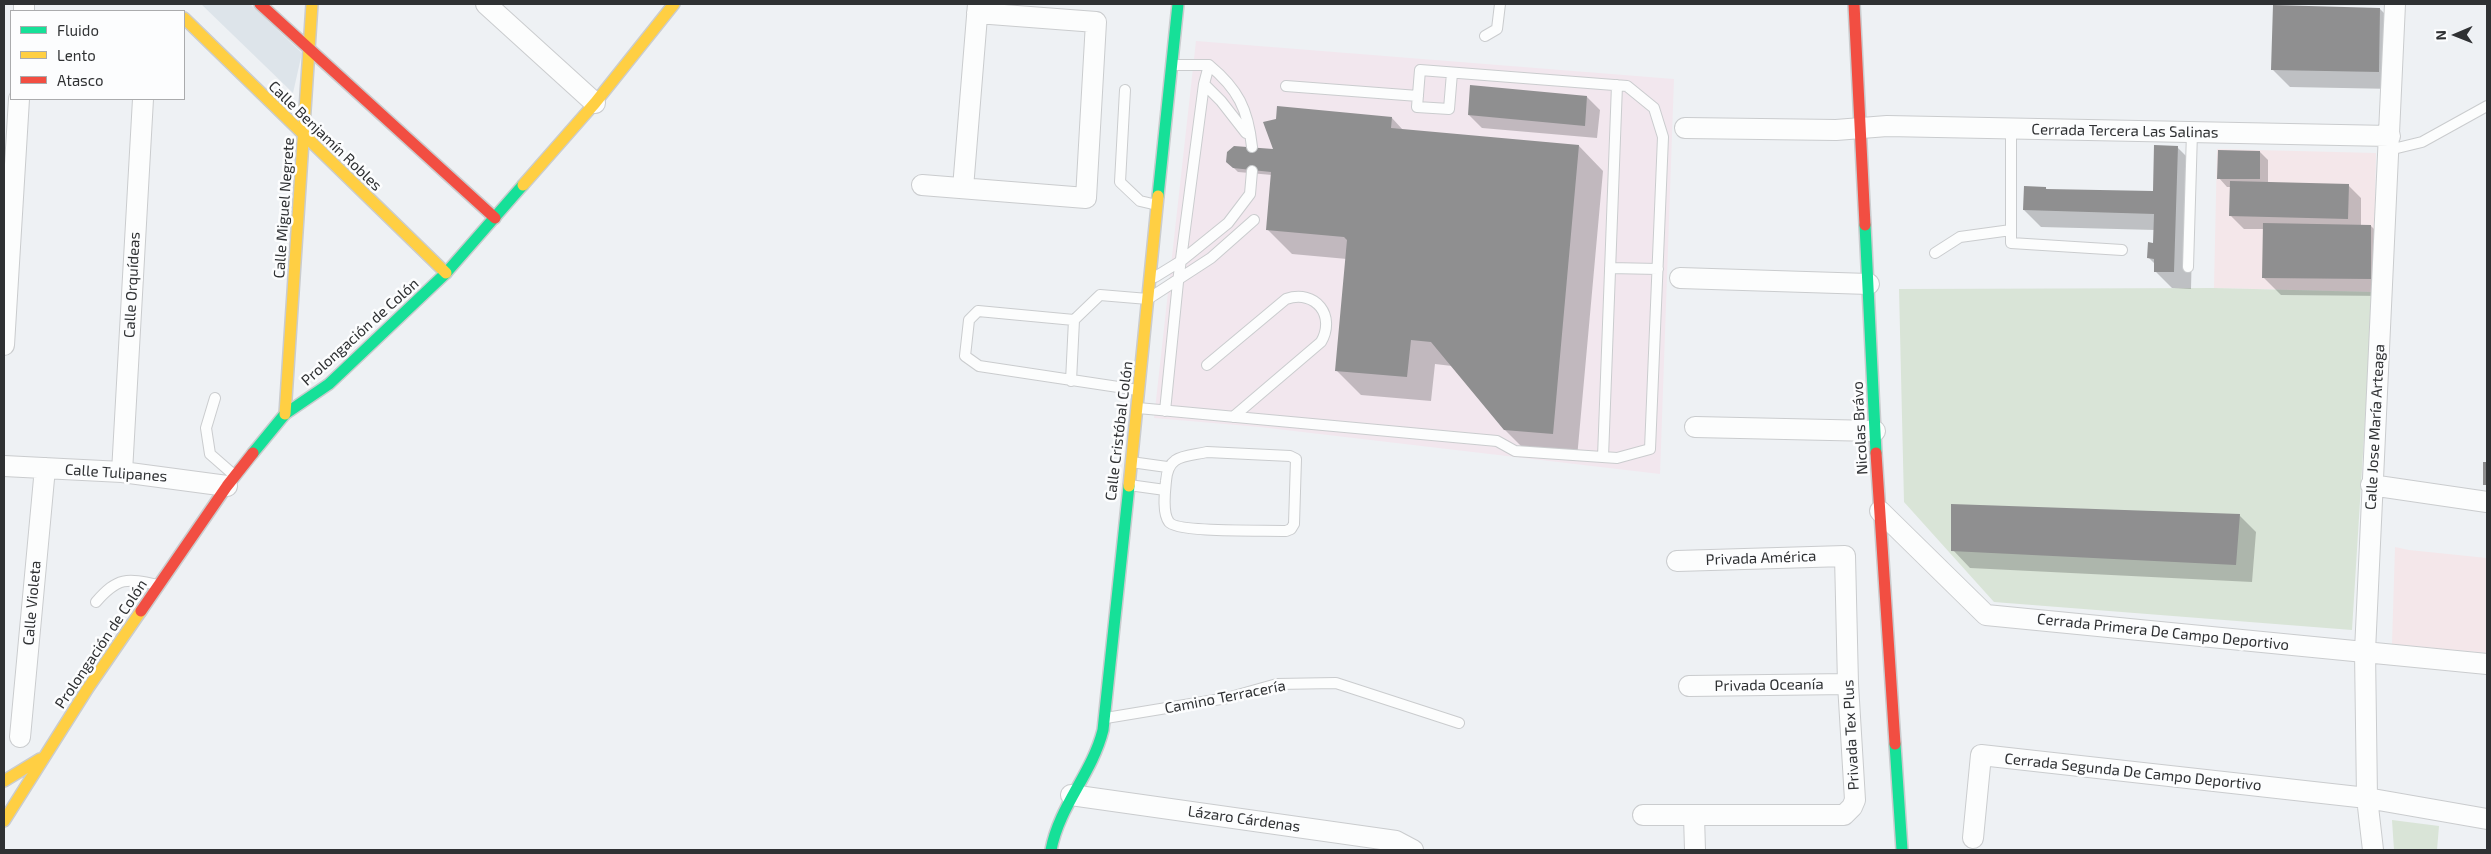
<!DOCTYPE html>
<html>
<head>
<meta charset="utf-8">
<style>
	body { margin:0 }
	#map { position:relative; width:2491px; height:854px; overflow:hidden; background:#eef1f4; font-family:"Exo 2",sans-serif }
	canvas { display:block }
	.frame { position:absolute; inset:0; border:5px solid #2f3133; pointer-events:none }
	.legend { position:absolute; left:10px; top:10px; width:175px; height:90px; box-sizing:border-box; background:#fcfdfe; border:1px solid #aaabad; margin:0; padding:6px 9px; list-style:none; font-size:15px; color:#2f3133 }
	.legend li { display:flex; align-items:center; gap:10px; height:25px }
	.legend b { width:25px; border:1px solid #aaabad }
	.north { position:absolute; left:2431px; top:10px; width:50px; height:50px; -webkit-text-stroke:4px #fcfdfe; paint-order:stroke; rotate:269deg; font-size:14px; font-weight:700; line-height:20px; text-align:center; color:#2f3133 }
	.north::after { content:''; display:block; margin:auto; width:18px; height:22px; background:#2f3133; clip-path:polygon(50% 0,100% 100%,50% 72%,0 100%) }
</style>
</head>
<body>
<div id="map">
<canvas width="2491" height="854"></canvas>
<div class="frame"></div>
<ul class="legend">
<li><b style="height:6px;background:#16e098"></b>Fluido</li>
<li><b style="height:6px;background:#ffcf43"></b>Lento</li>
<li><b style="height:6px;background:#f24e42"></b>Atasco</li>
</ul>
<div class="north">N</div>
</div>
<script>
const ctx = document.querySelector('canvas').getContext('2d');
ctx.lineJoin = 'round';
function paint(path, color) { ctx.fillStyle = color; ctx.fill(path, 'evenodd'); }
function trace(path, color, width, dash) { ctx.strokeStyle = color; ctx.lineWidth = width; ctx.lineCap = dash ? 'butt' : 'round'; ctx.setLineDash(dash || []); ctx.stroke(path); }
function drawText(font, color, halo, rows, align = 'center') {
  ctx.font = font + ' "Exo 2",sans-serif'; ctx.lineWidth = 5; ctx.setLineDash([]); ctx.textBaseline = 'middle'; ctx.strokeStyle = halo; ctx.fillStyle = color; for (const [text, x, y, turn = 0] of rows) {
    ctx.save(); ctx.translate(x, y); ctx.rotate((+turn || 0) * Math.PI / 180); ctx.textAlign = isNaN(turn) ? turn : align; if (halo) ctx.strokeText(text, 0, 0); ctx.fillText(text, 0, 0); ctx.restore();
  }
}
paint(new Path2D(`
	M201,4H250L302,53L293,93Z`), '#dde4ea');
paint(new Path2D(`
	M2217,149L2376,153L2373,292L2214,288Z
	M2395,547L2409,550L2487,558V653L2392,644Z`), '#f4e7ea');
paint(new Path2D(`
	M1196,41L1674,79L1660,474L1260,427L1154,418Z`), '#f2e7ee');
paint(new Path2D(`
	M2214,288L2373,292L2352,630L1994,602L1904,502L1899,289Z
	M2392,820L2439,826L2437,850H2394Z`), '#d9e4d7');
paint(new Path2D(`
	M2380,9L2397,26L2395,89L2290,87L2273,70Z
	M1587,97L1600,110L1597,138L1482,128L1469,115Z
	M1392,118L1403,130L1579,146L1603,171L1577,458L1529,454L1504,429L1452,366L1435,364L1431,401L1361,395L1336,370L1347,259L1292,254L1267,229L1272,175L1238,172L1227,161L1275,151Z
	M2177,147L2194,164L2191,289L2172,288L2155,271V264L2149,258L2155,244V230L2041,227L2024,210L2045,188L2048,190L2154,192Z
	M2260,152L2268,160V183L2348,185L2361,198V226H2371L2388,243L2387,296L2281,295L2263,277L2264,229H2244L2231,216V187H2227L2219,178Z
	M2239,515L2256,532L2252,582L1970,568L1953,550Z`), '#0003');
paint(new Path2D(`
	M2273,5L2380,8L2379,72L2271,70Z
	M1470,85L1587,96L1585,126L1468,115Z
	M1277,106L1392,117L1391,128L1579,145L1553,434L1504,430L1431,342L1411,340L1407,377L1335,371L1347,240L1344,237L1266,230L1271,172L1233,168L1226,162L1227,152L1234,146L1273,149L1263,122L1276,119Z
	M2154,145L2178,146L2174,272H2154V259L2147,258L2148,242L2153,243L2154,214L2023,210L2024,186L2046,187V189L2153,191Z
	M2218,150L2260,151V179H2217Z
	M2230,181L2349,184L2348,219L2229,216Z
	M2263,223L2371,225V279L2262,278Z
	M2483,462H2487V485H2483Z
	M1951,504L2240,514L2236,565L1951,551Z`), '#8f8f90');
const lane = new Path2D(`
	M1485,36L1497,29L1500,4
	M1209,65C1238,89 1248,109 1252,147
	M1204,84L1221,101L1246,133
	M1286,86L1418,96
	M1125,90L1120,182L1140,201L1157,205
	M2011,129V243L2122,250
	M2389,150L2422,142L2487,106
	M1935,253L1960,237L2011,230
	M2188,267L2192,132
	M1610,268L1658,269
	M1155,277L1181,261L1228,223L1250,194L1252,171
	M1207,365L1286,299C1316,289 1336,316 1321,342L1233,417
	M1071,381L1074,320
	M1138,390L979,366L965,356L969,320L978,311L1074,320L1100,295L1148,299L1211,258L1254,220
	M215,398L206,428L210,454L234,475
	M1138,408L1497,441L1515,451L1617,458L1650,449L1663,137L1654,108L1627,86L1420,70L1417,107L1449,109L1452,73
	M1165,411L1178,282L1204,84L1209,65H1173
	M1207,452L1290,456L1296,459L1294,524L1291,529L1286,531C1267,530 1177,533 1169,522C1162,513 1165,491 1166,481C1168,454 1185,457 1207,452Z
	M1603,457L1617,85
	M1131,462L1167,467
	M1129,485L1165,490
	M96,602C118,577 126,578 158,585
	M1106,718L1227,698L1277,684L1336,683L1459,723`);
const street = new Path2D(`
	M486,4L595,103
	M24,11V4
	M1685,128L1836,130L1887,126L2390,136
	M922,185L1086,198L1096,22L977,13
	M963,188L978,4
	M1680,278L1869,284
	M4,345L19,99
	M1695,427L1875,431
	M4,466L122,472L227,486
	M122,472L143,99
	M2371,485L2487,502
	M1880,511L1986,615L2487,664
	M1689,686L1848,684
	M20,737L45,468
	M1071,795L1396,841L1413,850
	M1643,815H1844L1852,807L1855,800L1848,684L1845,556L1677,561
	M1694,816L1695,850
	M1973,838L1981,755L2367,798L2487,819
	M2373,850L2367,798L2365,651L2395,4`);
const fast = new Path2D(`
	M1158,196L1178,4
	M1865,225L1876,453
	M253,453L285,414L329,384L446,273L523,185
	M1895,744L1902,850
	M1051,850C1059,806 1092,774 1103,730L1129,486`);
const slow = new Path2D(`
	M184,18L446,273
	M523,185L595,103L674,4
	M285,414L312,4
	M1129,486L1158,196
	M4,781L40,759
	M4,821L88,688L141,611`);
const jam = new Path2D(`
	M260,4L495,218
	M1854,4L1865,225
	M1876,453L1895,744
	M141,611L227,486L253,453`);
trace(lane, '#caccce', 12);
trace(street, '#caccce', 22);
trace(fast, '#caccce', 14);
trace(slow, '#caccce', 14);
trace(jam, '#caccce', 14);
trace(lane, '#fcfdfd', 10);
trace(street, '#fcfdfd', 20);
trace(fast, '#16e098', 11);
trace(slow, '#ffcf43', 11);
trace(jam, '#f24e42', 11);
drawText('15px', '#2f3133', '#fcfdfe', [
	["Cerrada Tercera Las Salinas",2125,131,1],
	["Calle Benjamín Robles",325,136,44],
	["Calle Miguel Negrete",284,208,-86],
	["Calle Orquídeas",132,285,-87],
	["Prolongación de Colón",360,332,-42],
	["Calle Jose María Arteaga",2375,427,-87],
	["Nicolas Brávo",1860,428,-93],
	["Calle Cristóbal Colón",1119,431,-83],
	["Calle Tulipanes",116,473,4],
	["Privada América",1761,558,-2],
	["Calle Violeta",32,603,-85],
	["Cerrada Primera De Campo Deportivo",2163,632,6],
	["Prolongación de Colón",101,644,-56],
	["Privada Oceanía",1769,685,-1],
	["Camino Terracería",1225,697,-11],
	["Privada Tex Plus",1851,735,-93],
	["Cerrada Segunda De Campo Deportivo",2133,772,6],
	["Lázaro Cárdenas",1244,819,8]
]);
</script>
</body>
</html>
